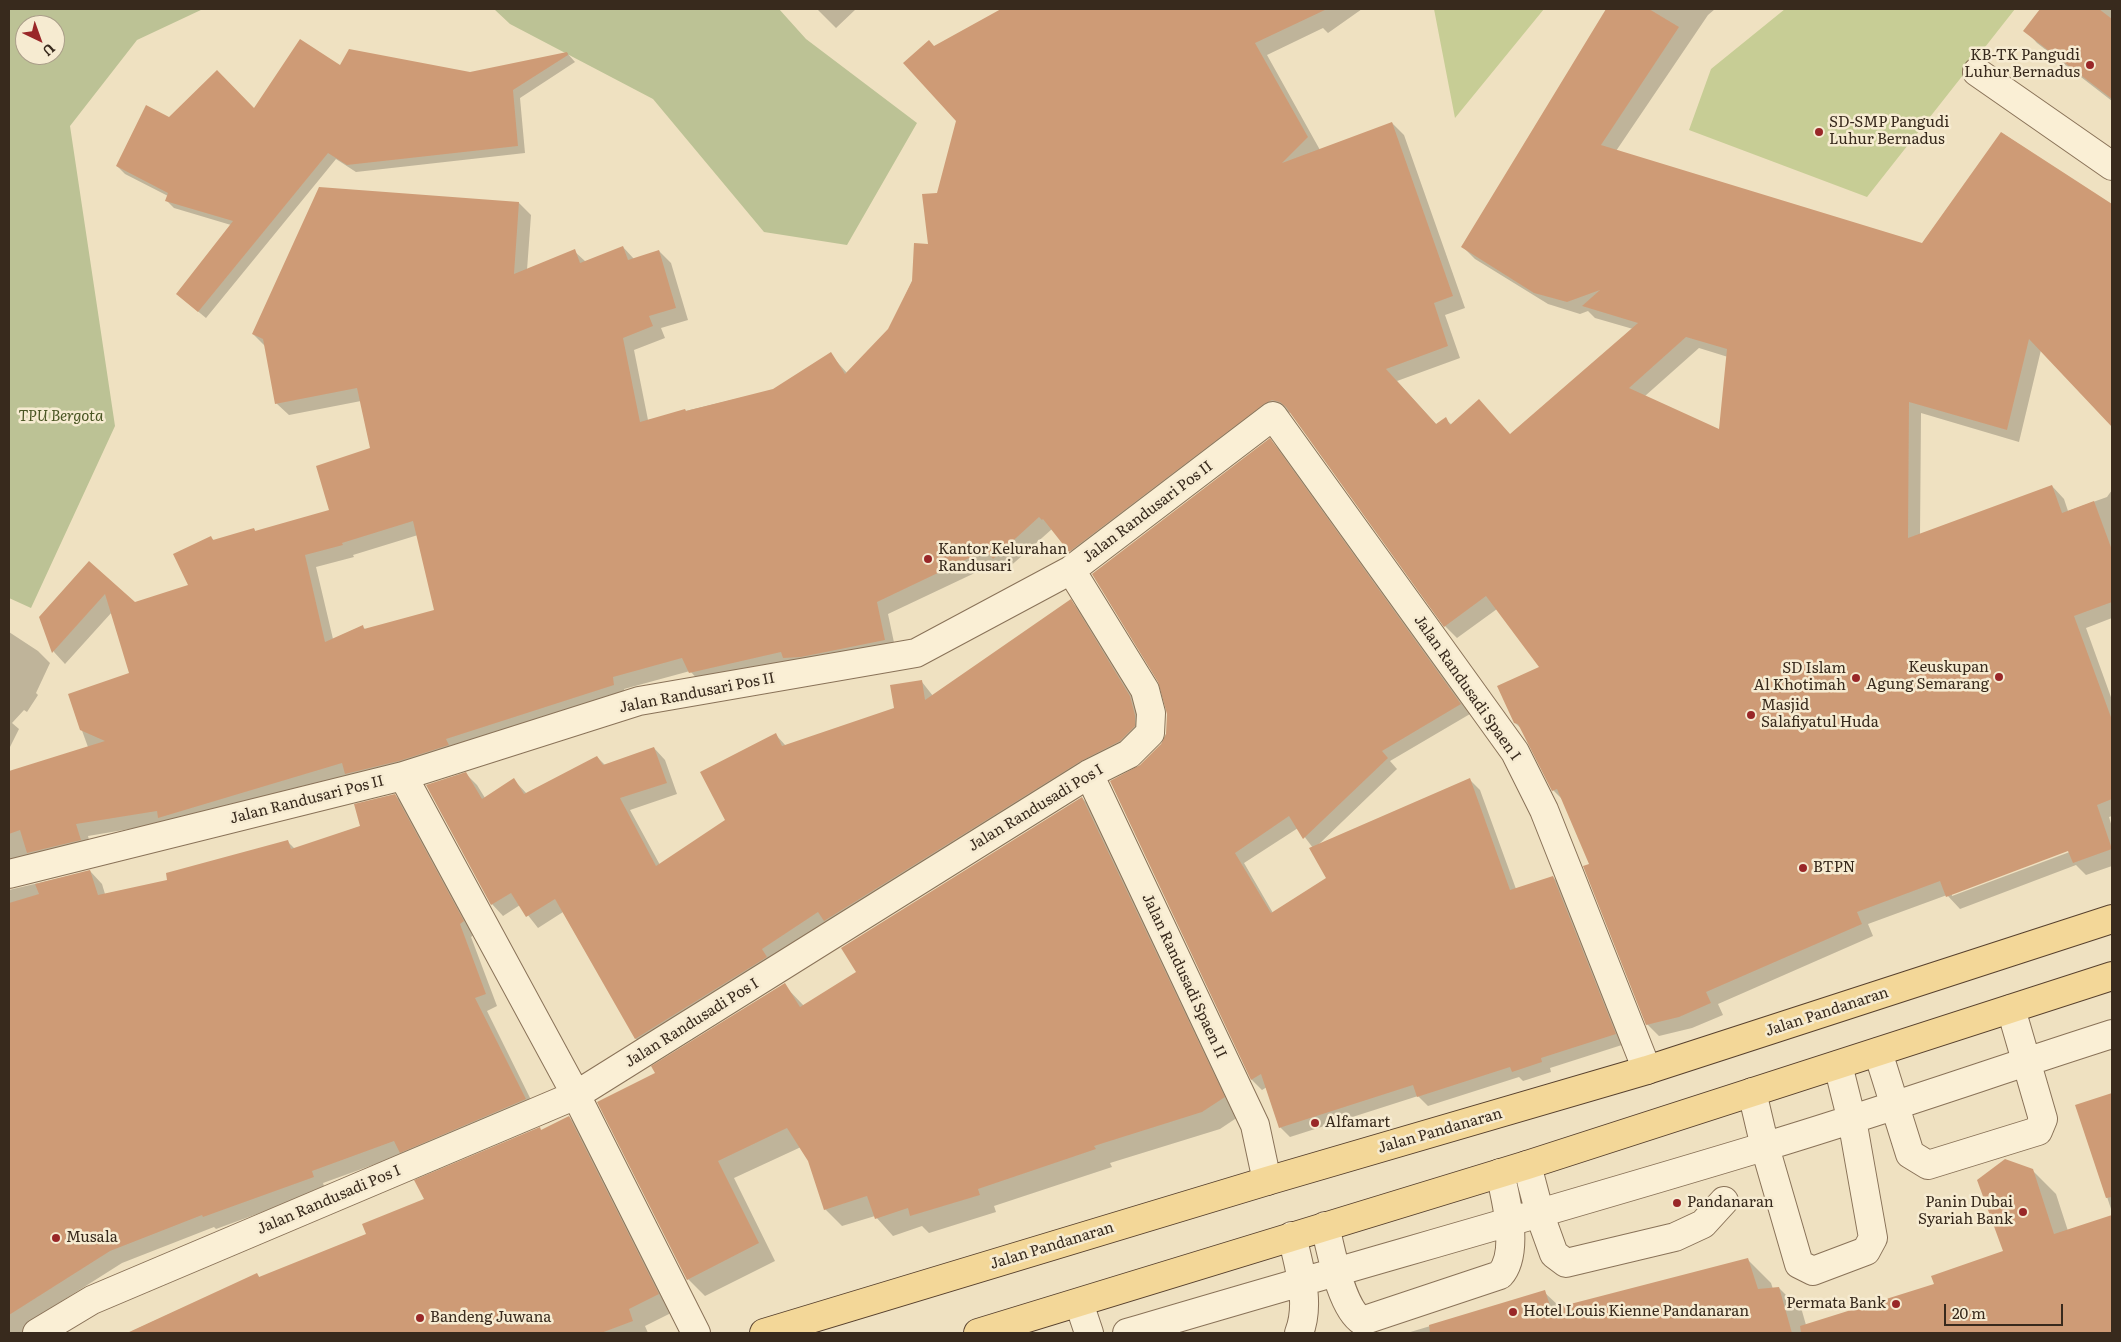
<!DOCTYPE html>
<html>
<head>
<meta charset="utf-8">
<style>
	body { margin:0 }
	#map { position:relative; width:2121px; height:1342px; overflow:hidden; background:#efe1c1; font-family:Literata,serif }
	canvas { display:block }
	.frame { position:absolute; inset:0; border:10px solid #382a1d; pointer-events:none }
	.north { position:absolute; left:15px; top:15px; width:50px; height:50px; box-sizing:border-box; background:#f6ebd1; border:1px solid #aa9e89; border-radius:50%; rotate:138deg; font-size:14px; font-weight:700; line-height:20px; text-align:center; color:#382a1d }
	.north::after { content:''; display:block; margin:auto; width:18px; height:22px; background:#992728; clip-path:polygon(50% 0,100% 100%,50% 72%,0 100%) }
	.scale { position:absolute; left:1944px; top:1304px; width:119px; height:22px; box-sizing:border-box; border:2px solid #382a1d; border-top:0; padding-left:6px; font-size:15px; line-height:18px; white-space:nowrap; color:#382a1d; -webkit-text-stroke:4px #f6ebd1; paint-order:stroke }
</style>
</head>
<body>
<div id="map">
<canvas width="2121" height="1342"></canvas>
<div class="frame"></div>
<div class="north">U</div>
<div class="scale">20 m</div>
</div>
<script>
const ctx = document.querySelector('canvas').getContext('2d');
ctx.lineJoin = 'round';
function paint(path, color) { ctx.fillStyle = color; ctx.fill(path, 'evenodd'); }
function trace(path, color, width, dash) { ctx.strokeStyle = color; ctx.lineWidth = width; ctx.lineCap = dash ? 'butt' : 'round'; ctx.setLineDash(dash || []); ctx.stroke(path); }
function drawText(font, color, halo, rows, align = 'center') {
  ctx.font = font + ' Literata,serif'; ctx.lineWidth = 5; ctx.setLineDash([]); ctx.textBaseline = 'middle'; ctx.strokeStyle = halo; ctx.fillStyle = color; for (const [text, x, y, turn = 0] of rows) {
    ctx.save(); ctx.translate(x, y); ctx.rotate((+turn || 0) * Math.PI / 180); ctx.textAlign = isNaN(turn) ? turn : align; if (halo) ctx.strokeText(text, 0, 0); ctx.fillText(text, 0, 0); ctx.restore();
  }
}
paint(new Path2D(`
	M1434,9H1544L1455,118Z
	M1785,9H2015L1867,197L1689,130L1711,69Z`), '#c7cd95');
paint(new Path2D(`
	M9,9H203L137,40L70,126L115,426L31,608L9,598ZM25,25H55V55H25Z
	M494,9H779L806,39L917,123L847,245L764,232L653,99L510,24Z`), '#bcc295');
paint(new Path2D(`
	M817,9H856L836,28Z
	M1010,9H1362L1328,33L1323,28L1267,55L1320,150L1392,123L1404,135L1465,308L1445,315L1460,358L1397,381L1437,425L1445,419L1452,425L1511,436L1633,329L1595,318L1588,311L1580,314L1548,304L1475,259L1463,247L1608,9H1715L1708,15L1616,151L1922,244L2002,133L2112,206V426L2041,350L2019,442L1921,413L1920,535L2052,486L2064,499L2068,511L2107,497L2112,490V618L2086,628L2112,700V816L2109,817L2112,827V866L2086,875L2076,865L1960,909L1947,895L1868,924L1873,936L1718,1004L1723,1015L1692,1028L1659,1036L1647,1024L1591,865L1563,800L1553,790L1523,730L1515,723L1541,668L1497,609L1457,638L1445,626L1292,413L1283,412L1082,563L1052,529L1006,570L998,562L888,614L896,652L703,685L690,671L624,689L626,697L457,751L165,823L88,836L92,852L9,877V772L88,747L69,695L131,673L112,612L65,664L54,652L41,617L89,563L135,603L190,586L210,537L215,541L254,529L256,532L331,511L371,449L361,401L289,415L276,403L265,346L253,334L519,203L531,215L527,270L574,251L586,262L623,247L634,259L659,251L671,263L688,320L661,328L665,338L634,350L648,420L773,390L830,354L847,373L889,330L929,245L938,194L958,120L933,48ZM1699,348L1728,357L1721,431L1645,396ZM418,535L435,611L366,630L362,626L333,639L316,567L354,557L353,555ZM2074,848L2075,850L1952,896V894Z
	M2042,9H2112V101L2037,43L2025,30Z
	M567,53L575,62L520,98L525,153L356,172L336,159L206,318L177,294L231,225L174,208L167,201L168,196L125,174L117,166L169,119L254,110L340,67L470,74Z
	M1270,440L1280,450L1470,714L1390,761L1397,769L1317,846L1470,780L1480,790L1516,889L1553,877L1563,887L1625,1044L1550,1068L1551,1072L1523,1081L1519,1077L1428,1106L1418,1096L1290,1137L1280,1127L1267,1087L1262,1090L1252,1080L1111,782L1141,766L1162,745ZM1298,828L1313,848L1328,878L1273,913L1244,863Z
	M1070,601L1082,612L1141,709L1146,727L648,1050L636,1039L563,912L538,928L520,905L503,916L492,904L466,774L477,785L485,798L514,780L527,794L597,757L606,766L654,748L665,760L677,794L630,810L660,865L726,820L776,735L786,746L895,709L922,682L933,696Z
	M9,632L38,651L50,663L36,693L38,695L27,712L24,710L12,723L19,729L9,749Z
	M395,795L407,808L475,934L471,937L497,1006L487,1011L537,1112L403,1154L323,1183L325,1189L216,1229L214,1227L122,1263L32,1320L42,1331L40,1333H9V890L90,871L102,884L105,894L168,881L288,842L295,849L361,826Z
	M1082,798L1099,815L1241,1115L1220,1129L1110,1163L1112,1167L994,1206L996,1212L929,1233L922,1226L893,1236L875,1216L842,1226L825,1209L809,1160L801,1147L734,1178L775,1261L705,1296L688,1279L656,1073L784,985L804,1006L858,972Z
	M2112,1094V1212L2077,1106Z
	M569,1117L585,1134L675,1311L645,1326L648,1333H128L257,1274L260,1278L368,1234L541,1131Z
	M2032,1170L2056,1194L2068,1231L2100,1220L2112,1232V1333H1407L1544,1292L1561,1308L1748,1260L1771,1283L1773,1289L1779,1288L1802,1311L1806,1325L1936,1285L2005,1252Z`), '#0003');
paint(new Path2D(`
	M1001,9H1327L1255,43L1308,137L1282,163L1392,122L1453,296L1434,303L1448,346L1386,369L1436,424L1446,417L1450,425L1479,399L1510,434L1638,323L1582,306L1600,290L1567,302L1534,293L1461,247L1606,9H1649L1679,27L1601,145L1922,243L2001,132L2112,204V427L2029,339L2007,430L1909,402L1908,538L2052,485L2062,513L2094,501L2112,550V602L2074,616L2112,720V799L2097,805L2112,849L2073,863L2068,851L1946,897L1940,881L1857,912L1862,924L1706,992L1711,1003L1679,1017L1646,1025L1583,866L1589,864L1557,789L1552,791L1518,724L1514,723L1497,686L1539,667L1486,596L1444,627L1286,407L1280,402L1272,400L1264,404L1069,552L1043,519L1042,520L1039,517L993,559L986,550L877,602L885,640L801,657L783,658L781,652L689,673L682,658L613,677L614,685L446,739L449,745L399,761L345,774L342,763L158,818L157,811L76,824L81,840L27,853L20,830L9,834V771L105,741L80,730L68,694L129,673L105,594L52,653L39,617L89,561L135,602L188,585L173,554L211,536L213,540L254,528L255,531L329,510L316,466L370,448L357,388L275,404L263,339L252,334L319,187L519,202L514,274L575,249L580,263L623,246L628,260L659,250L676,308L649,316L653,326L623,338L640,422L685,409L686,411L773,389L831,352L845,374L888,329L912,281L914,243L928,244L922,194L937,193L956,121L903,63L929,40L934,46ZM1686,337L1727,349L1719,429L1629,388ZM413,521L434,610L364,629L363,625L325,642L305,555L343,545L342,543Z
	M2040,9H2099L2112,19V99L2023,31Z
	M300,39L340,65L349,49L470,72L567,52L568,55L513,90L518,146L347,165L328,153L198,312L176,294L233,221L165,201L168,193L116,166L146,105L169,117L217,70L254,108Z
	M1270,438L1461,704L1382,751L1388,758L1303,839L1289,816L1235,853L1271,913L1326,878L1309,848L1470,778L1510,890L1553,876L1616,1034L1541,1058L1542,1062L1512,1072L1510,1067L1417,1097L1413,1085L1279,1128L1261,1074L1251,1080L1110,781L1140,765L1161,744L1166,734L1167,714L1158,682L1092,574Z
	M1071,599L1130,696L1135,715V726L1120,741L1081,761L824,921L818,912L762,949L767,957L635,1039L555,899L526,917L511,893L491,905L426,785L466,772L482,799L514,778L524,794L597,756L603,765L654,747L667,783L620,798L656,866L725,820L700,772L776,733L782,746L894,708L890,685L922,680L925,700Z
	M395,794L464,921L460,924L486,994L475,998L526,1099L400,1153L394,1141L312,1171L314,1177L203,1217L202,1215L110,1251L9,1315V903L39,894L35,884L90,870L98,895L167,880L166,873L288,840L291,849L360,826L354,804Z
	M1082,797L1225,1097L1202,1112L1094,1146L1096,1149L978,1189L980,1195L910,1216L908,1208L875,1219L867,1196L824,1210L808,1161L787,1128L718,1161L759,1243L687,1280L597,1102L655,1073L651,1066L785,983L800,1007L856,972L841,948Z
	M2112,1093V1197L2106,1198L2075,1105Z
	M569,1116L659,1294L629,1309L633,1321L601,1333H127L257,1273L259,1277L366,1234L362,1224L424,1199L414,1180L540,1127L541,1130Z
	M2005,1159L2033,1169L2054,1234L2112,1215V1333H1801L1800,1326L1934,1284L1931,1276L2003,1251L1977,1180Z
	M1748,1258L1758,1289L1779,1287L1792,1333H1430L1429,1325L1545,1290L1551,1309Z`), '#ce9b76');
const minor = new Path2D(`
	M1977,72L2112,166
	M1089,774L1255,1125L1267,1181
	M403,776L576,1095L696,1333
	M9,874L403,776L639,701L916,653L1071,570L1273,416L1515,752L1544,810L1647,1070
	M1878,1052L1910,1154L1928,1165L2038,1131L2043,1119L2011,1009
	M1752,1092L1765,1147L1799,1264L1813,1271L1866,1251L1873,1238L1853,1125L1838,1065
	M1527,1165L1541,1218L1554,1254L1566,1263L1675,1237L1703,1224L1724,1201
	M1325,1226C1331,1250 1341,1308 1362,1321L1500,1275C1520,1253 1506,1199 1500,1173
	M1292,1236C1299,1267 1311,1303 1299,1333
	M1079,1303L1089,1333
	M37,1333L92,1300L576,1095L1089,774L1129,754L1150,733L1151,713L1145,690L1071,570
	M1127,1333C1339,1270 1552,1211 1763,1147C1880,1112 1996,1071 2112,1034`);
const major = new Path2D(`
	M764,1333L1267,1181L1647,1070L2112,919
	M978,1333L1527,1165L2112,976`);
trace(minor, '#897258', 30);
trace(major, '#57402d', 30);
trace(minor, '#faefd5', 28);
trace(major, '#f3d798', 28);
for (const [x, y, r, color] of [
	[2090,65,5,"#992728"],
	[1819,132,5,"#992728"],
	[928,559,5,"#992728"],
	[1999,677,5,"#992728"],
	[1856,678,5,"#992728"],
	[1751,715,5,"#992728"],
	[1803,868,5,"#992728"],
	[1315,1123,5,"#992728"],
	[1677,1203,5,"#992728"],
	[2023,1212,5,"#992728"],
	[56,1238,5,"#992728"],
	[1896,1304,5,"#992728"],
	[1513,1312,5,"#992728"],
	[420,1318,5,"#992728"]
]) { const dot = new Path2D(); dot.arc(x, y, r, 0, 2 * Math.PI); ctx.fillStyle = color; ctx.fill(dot); trace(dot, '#f6ebd1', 2); }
drawText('15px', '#382a1d', '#f6ebd1', [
	["KB-TK Pangudi",2080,56,"right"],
	["Luhur Bernadus",2080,73,"right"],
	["SD-SMP Pangudi",1829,123],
	["Luhur Bernadus",1829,140],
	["Kantor Kelurahan",938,550],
	["Randusari",938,567],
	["Keuskupan",1989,668,"right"],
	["Agung Semarang",1989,685,"right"],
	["SD Islam",1846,669,"right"],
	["Al Khotimah",1846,686,"right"],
	["Masjid",1761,706],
	["Salafiyatul Huda",1761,723],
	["BTPN",1813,868],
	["Alfamart",1325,1123],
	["Pandanaran",1687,1203],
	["Panin Dubai",2013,1203,"right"],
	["Syariah Bank",2013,1220,"right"],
	["Musala",66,1238],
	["Permata Bank",1886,1304,"right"],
	["Hotel Louis Kienne Pandanaran",1523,1312],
	["Bandeng Juwana",430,1318]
], 'left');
drawText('italic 15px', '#495523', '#f6ebd1', [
	["TPU Bergota",61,417]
]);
drawText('15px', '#382a1d', '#f6ebd1', [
	["Jalan Randusari Pos II",1148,512,-37],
	["Jalan Randusadi Spaen I",1467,688,55],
	["Jalan Randusari Pos II",697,693,-11],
	["Jalan Randusari Pos II",307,800,-14],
	["Jalan Randusadi Pos I",1036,808,-31],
	["Jalan Randusadi Spaen II",1184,976,65],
	["Jalan Pandanaran",1827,1012,-18],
	["Jalan Randusadi Pos I",692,1023,-32],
	["Jalan Pandanaran",1440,1131,-16],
	["Jalan Randusadi Pos I",329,1200,-23],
	["Jalan Pandanaran",1052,1246,-17]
]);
</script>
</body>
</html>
